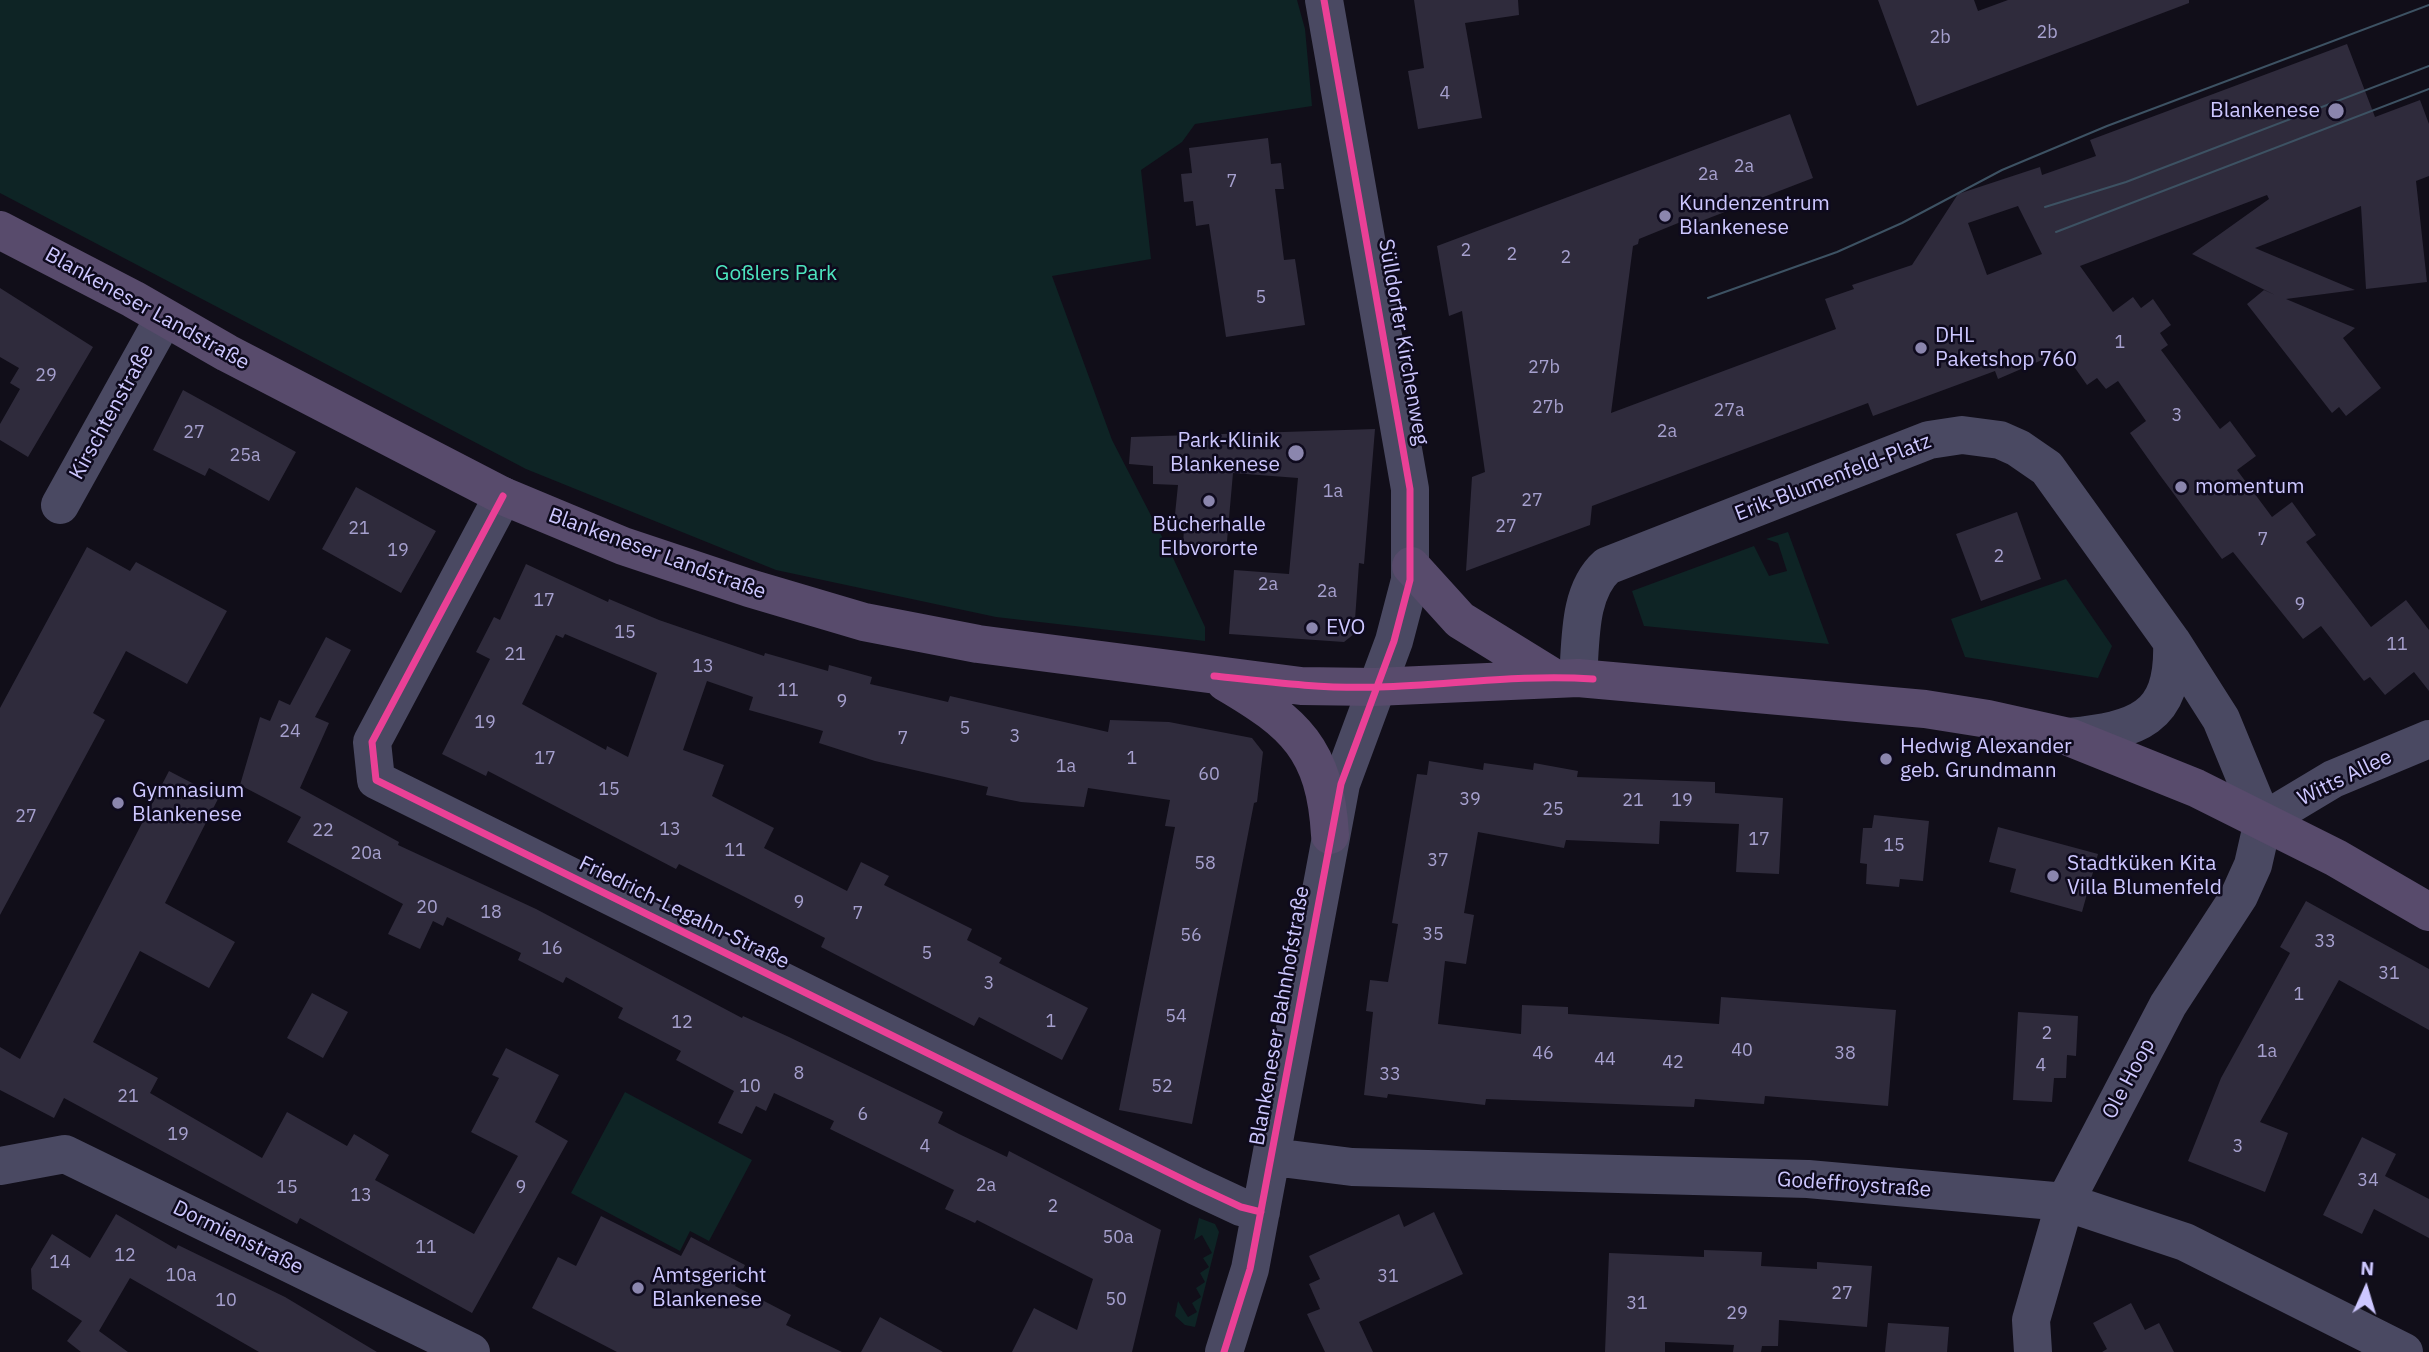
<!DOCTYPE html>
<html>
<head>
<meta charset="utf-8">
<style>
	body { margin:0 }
	#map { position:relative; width:2429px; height:1352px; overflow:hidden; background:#110e19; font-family:"IBM Plex Sans",sans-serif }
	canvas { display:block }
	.north { position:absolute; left:2331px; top:1254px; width:70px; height:70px; -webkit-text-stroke:5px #0e0a1d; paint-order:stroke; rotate:4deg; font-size:19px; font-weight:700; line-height:28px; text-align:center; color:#cdc7ff }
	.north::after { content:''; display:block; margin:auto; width:24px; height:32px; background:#cdc7ff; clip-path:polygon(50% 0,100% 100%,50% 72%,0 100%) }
</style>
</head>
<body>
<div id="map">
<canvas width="2429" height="1352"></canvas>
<div class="north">N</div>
</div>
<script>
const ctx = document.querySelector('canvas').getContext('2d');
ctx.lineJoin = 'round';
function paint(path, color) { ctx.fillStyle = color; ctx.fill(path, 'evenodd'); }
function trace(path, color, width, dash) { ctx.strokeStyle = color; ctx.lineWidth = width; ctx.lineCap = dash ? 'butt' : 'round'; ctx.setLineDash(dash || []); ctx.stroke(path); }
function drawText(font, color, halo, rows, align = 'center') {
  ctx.font = font + ' "IBM Plex Sans",sans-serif'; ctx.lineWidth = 5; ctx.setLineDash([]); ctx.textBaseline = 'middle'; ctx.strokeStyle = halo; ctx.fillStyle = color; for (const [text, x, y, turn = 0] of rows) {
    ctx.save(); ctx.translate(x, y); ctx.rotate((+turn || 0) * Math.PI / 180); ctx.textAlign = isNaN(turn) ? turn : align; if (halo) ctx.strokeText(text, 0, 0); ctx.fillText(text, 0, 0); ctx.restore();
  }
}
paint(new Path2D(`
	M0,0H1297L1305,29L1312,106L1195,124L1182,142L1141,170L1151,259L1052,276L1112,440L1174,560L1205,627V641L996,617L776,570L526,469L0,193Z
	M1788,532L1829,644L1644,626L1632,591L1754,546L1769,576L1787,571L1778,543L1766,539Z
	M2066,579L2112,646L2098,678L1965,657L1951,619Z
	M625,1092L752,1160L709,1241L690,1231L680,1251L571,1193Z
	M1199,1218L1215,1224L1219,1232L1195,1327L1185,1325L1175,1316L1178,1301L1188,1317L1197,1312L1192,1303L1201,1297L1196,1288L1205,1282L1200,1273L1209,1267L1203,1258L1212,1253L1202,1235L1194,1240Z`), '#0e2425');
paint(new Path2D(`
	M1414,0H1518L1519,15L1465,23L1482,118L1418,129L1408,71L1424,68Z
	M1878,0H1974L1978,11L2008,0H2189V3L1917,106Z
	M2347,44L2375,117L2420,100L2429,124V176L2416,181L2427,282L2366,289L2361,206L2255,248L2355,290L2286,299L2355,328L2343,338L2381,388L2346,416L2339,407L2332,413L2247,304L2264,290L2275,295L2192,254L2269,199L2267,195L2080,266L2113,312L2133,297L2141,308L2153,299L2171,325L2160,333L2168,345L2161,350L2220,429L2230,421L2256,456L2237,470L2272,517L2292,502L2316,535L2306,542L2371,627L2406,600L2429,630V691L2414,672L2385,695L2370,677L2364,681L2321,626L2303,639L2233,552L2222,559L2159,474L2130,433L2146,421L2118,381L2106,389L2097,378L2087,385L2063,351L1998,379L1995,371L1873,416L1868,403L1592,506L1590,525L1466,571L1472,477L1485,472L1462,311L1449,316L1437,246L1790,114L1813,178L1691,225L1688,219L1639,239L1638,244L1633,246L1611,413L1836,329L1825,299L1854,289L1852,285L1912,265L1958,194L2040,167L2042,175L2096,156L2090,140ZM2018,206L2042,254L1987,275L1968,223Z
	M1268,138L1271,164L1281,163L1284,189H1275L1284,260L1295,259L1305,325L1226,337L1209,224L1196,226L1193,201L1184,202L1181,174L1192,173L1189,148Z
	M0,288L93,347L28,457L0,440V424L20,389L10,383L19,368L0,357Z
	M183,390L296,452L269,501L209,468L205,476L153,450Z
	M1375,429L1364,564L1359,563L1354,634L1344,642L1229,634L1234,570L1289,574L1298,478L1233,473L1226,552L1183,549L1184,525L1174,524L1178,485L1153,484V466L1129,464L1131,437Z
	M356,487L436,531L401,593L322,549Z
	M2017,512L2041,579L1981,601L1956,534Z
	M87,547L130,571L136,562L227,611L187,684L126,651L93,713L105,720L0,915V708Z
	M526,564L608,602L609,599L659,620L764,656L765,653L828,671L829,665L872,677L870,684L948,702L950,696L1108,732L1110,720L1169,722L1252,738L1263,752L1257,802L1254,803L1192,1124L1119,1110L1175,827L1165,826L1170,800L1088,788L1084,807L1021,802L986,795L988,787L875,761L819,743L823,731L749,710L753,697L707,681L683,750L724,765L712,796L774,828L764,848L847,891L861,862L889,876L884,885L972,929L967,940L1002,958L999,963L1088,1008L1062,1060L979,1017L974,1026L821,947L825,938L739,894L679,864L676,869L488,771L486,776L442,754L490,659L476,652L494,617L500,620ZM565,634L657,673L628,757L607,746L606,750L522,704L556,635L563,638Z
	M326,637L351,650L315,717L329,723L300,788L399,842L398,845L536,909L742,1018L743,1016L789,1037L943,1112L938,1123L959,1134L1007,1157L1009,1151L1161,1230L1132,1352H1012L1034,1308L1077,1330L1093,1279L977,1220L975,1223L945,1209L954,1190L830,1129L834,1121L774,1093L766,1111L756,1106L742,1134L718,1123L734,1091L676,1060L681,1051L618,1018L623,1008L566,977L563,983L518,960L521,953L447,917L443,926L433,921L420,949L388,934L403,904L287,842L301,817L240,785L260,717L270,721L279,700L290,705Z
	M1429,761L1483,770L1484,763L1533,770L1534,763L1578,771L1577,777L1715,782V793L1783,798L1779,874L1736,872L1739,824L1660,821L1659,844L1566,840L1564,848L1478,832L1464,913L1474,915L1466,964L1445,961L1438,1024L1521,1034L1522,1005L1568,1007V1014L1719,1024L1721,997L1896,1010L1888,1106L1765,1096L1764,1104L1695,1099L1694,1107L1486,1099L1485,1105L1388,1094L1387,1098L1364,1095L1373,1012L1366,1011L1370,980L1388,982L1398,924L1392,923L1417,774L1427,775Z
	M169,771L219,797L165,903L235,942L209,988L140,951L93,1042L158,1078L150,1093L262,1158L287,1112L347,1146L354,1134L389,1155L375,1180L474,1234L518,1156L471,1132L499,1078L492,1075L506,1048L559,1075L535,1122L568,1141L472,1313L300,1218L297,1224L64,1098L54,1118L0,1090V1047L20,1059Z
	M1874,815L1929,821L1923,881L1900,879L1899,887L1866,884L1867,864L1860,863L1863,828H1872Z
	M1998,827L2098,854L2082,912L2010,892L2016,869L1989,862Z
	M2306,901L2429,969V1030L2339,980L2260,1122L2288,1133L2265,1192L2188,1161L2221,1078L2290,953L2280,947Z
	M312,993L348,1012L323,1058L287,1038Z
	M2018,1012L2078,1016L2076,1056L2067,1055L2066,1078H2054L2052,1102L2013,1100Z
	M2362,1137L2396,1154L2385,1176L2429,1199V1238L2374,1209L2362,1234L2323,1215Z
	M1434,1212L1463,1274L1359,1322L1373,1352H1325L1307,1314L1320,1309L1309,1284L1320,1279L1309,1256L1399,1214L1404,1227Z
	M116,1214L176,1249L178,1245L285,1297L377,1352H259L130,1278L99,1331L128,1352H81L67,1341L82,1321L32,1289L31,1269L52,1234L90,1258Z
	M601,1216L681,1256L691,1237L745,1265L735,1286L791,1315L786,1325L842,1352H617L532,1308L558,1257L576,1266Z
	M1704,1250L1762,1252L1761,1266L1817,1269V1262L1872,1266L1867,1327L1779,1320L1778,1346H1762L1761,1352H1733L1734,1345L1665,1342V1352H1605L1609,1253L1704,1257Z
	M2131,1303L2145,1330L2159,1323L2174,1352H2102L2107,1349L2093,1323Z
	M880,1317L943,1352H861Z
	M1888,1323L1949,1327L1947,1352H1885Z`), '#2f2b3c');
trace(new Path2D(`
	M503,496L372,742L376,780L1196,1186L1241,1207L1261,1212
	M60,505L164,318
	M1578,678C1581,641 1578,592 1607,566L1929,440L1962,435L2000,440L2018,448L2047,468L2172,642L2221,719L2263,821
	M2069,737C2136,730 2175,720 2172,642
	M2263,821L2333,779L2429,739
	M1273,1157L1352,1167L1808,1179L2065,1202L2185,1242L2404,1352
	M0,1166L65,1154L471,1352
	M1224,1352L1250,1269L1341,784L1394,641L1410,580V489L1324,0
	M2033,1352L2031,1320L2065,1202L2168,1005L2239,896L2253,865L2263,821`), '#4a4962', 38);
trace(new Path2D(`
	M0,230L133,299L227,353L503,496L623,546L749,588L864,622L978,644L1301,686L1375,687L1578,678L1925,709L1988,719L2069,737L2196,788L2336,858L2429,912
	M1411,566L1460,620L1554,678
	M1225,682C1295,723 1325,749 1330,835`), '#584b6c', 38);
trace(new Path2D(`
	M2045,207L2126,182L2429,66
	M2056,232L2429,89
	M1708,298L1837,252L1902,223L2002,170L2107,126L2429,5`), '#3d5263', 2);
trace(new Path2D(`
	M503,496L372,742L376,780L1196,1186L1241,1207L1261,1212
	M1214,676C1269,682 1324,689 1379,687C1450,685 1522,674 1593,679
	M1224,1352L1250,1269L1341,784L1394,641L1410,580V489L1324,0`), '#ea4096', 7);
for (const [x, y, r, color] of [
	[2336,111,9,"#8b86ae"],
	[1665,216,7,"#8b86ae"],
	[1921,348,7,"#8b86ae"],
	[1296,453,9,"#8b86ae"],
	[2181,487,7,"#8b86ae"],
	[1209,501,7,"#8b86ae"],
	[1312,628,7,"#8b86ae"],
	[1886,759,7,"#8b86ae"],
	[118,803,7,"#8b86ae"],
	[2053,876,7,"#8b86ae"],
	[638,1288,7,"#8b86ae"]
]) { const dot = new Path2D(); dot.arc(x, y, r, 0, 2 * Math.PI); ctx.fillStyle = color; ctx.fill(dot); trace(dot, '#0e0a1d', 2.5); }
drawText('18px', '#a6a0ce', null, [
	["2b",2047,33],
	["2b",1940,38],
	["4",1445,94],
	["2a",1744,167],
	["2a",1708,175],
	["7",1232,182],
	["2",1466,251],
	["2",1512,255],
	["2",1566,258],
	["5",1261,298],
	["1",2120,343],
	["27b",1544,368],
	["29",46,376],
	["27b",1548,408],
	["27a",1729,411],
	["3",2177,416],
	["2a",1667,432],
	["27",194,433],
	["25a",245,456],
	["1a",1333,492],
	["27",1532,501],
	["27",1506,527],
	["21",359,529],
	["7",2263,540],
	["19",398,551],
	["2",1999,557],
	["2a",1268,585],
	["2a",1327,592],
	["17",544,601],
	["9",2300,605],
	["15",625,633],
	["11",2397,645],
	["21",515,655],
	["13",703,667],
	["11",788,691],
	["9",842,702],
	["19",485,723],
	["5",965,729],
	["24",290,732],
	["3",1015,737],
	["7",903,739],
	["17",545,759],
	["1",1132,759],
	["1a",1066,767],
	["60",1209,775],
	["15",609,790],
	["39",1470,800],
	["21",1633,801],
	["19",1682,801],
	["25",1553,810],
	["27",26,817],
	["13",670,830],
	["22",323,831],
	["17",1759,840],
	["15",1894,846],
	["11",735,851],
	["20a",366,854],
	["37",1438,861],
	["58",1205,864],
	["9",799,903],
	["20",427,908],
	["18",491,913],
	["7",858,914],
	["35",1433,935],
	["56",1191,936],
	["33",2325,942],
	["16",552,949],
	["5",927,954],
	["31",2389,974],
	["3",989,984],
	["1",2299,995],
	["54",1176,1017],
	["1",1051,1022],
	["12",682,1023],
	["2",2047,1034],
	["40",1742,1051],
	["1a",2267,1052],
	["46",1543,1054],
	["38",1845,1054],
	["44",1605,1060],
	["42",1673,1063],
	["4",2041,1066],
	["8",799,1074],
	["33",1390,1075],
	["10",750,1087],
	["52",1162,1087],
	["21",128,1097],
	["6",863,1115],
	["19",178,1135],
	["4",925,1147],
	["3",2238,1147],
	["34",2368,1181],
	["2a",986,1186],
	["15",287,1188],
	["9",521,1188],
	["13",361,1196],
	["2",1053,1207],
	["50a",1118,1238],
	["11",426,1248],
	["12",125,1256],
	["14",60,1263],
	["10a",181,1276],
	["31",1388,1277],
	["27",1842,1294],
	["50",1116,1300],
	["10",226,1301],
	["31",1637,1304],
	["29",1737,1314]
]);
drawText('21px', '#cdc7ff', '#0e0a1d', [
	["Blankenese",2320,111,"right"],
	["Kundenzentrum",1679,204],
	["Blankenese",1679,228],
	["DHL",1935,336],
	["Paketshop 760",1935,360],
	["Park-Klinik",1280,441,"right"],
	["Blankenese",1280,465,"right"],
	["momentum",2195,487],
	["Bücherhalle",1209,525,"center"],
	["Elbvororte",1209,549,"center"],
	["EVO",1326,628],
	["Hedwig Alexander",1900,747],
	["geb. Grundmann",1900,771],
	["Gymnasium",132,791],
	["Blankenese",132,815],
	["Stadtküken Kita",2067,864],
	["Villa Blumenfeld",2067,888],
	["Amtsgericht",652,1276],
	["Blankenese",652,1300]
], 'left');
drawText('21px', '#4de5bf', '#0e0a1d', [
	["Goßlers Park",776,274]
]);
drawText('21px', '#cdc7ff', '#0e0a1d', [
	["Blankeneser Landstraße",147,309,29],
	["Sülldorfer Kirchenweg",1403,342,80],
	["Kirschtenstraße",112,412,-61],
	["Erik-Blumenfeld-Platz",1833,478,-21],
	["Blankeneser Landstraße",657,554,20],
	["Witts Allee",2345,778,-26],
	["Friedrich-Legahn-Straße",684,913,26],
	["Blankeneser Bahnhofstraße",1280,1016,-80],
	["Ole Hoop",2129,1079,-62],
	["Godeffroystraße",1854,1185,4],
	["Dormienstraße",238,1238,26]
]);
</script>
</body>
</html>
